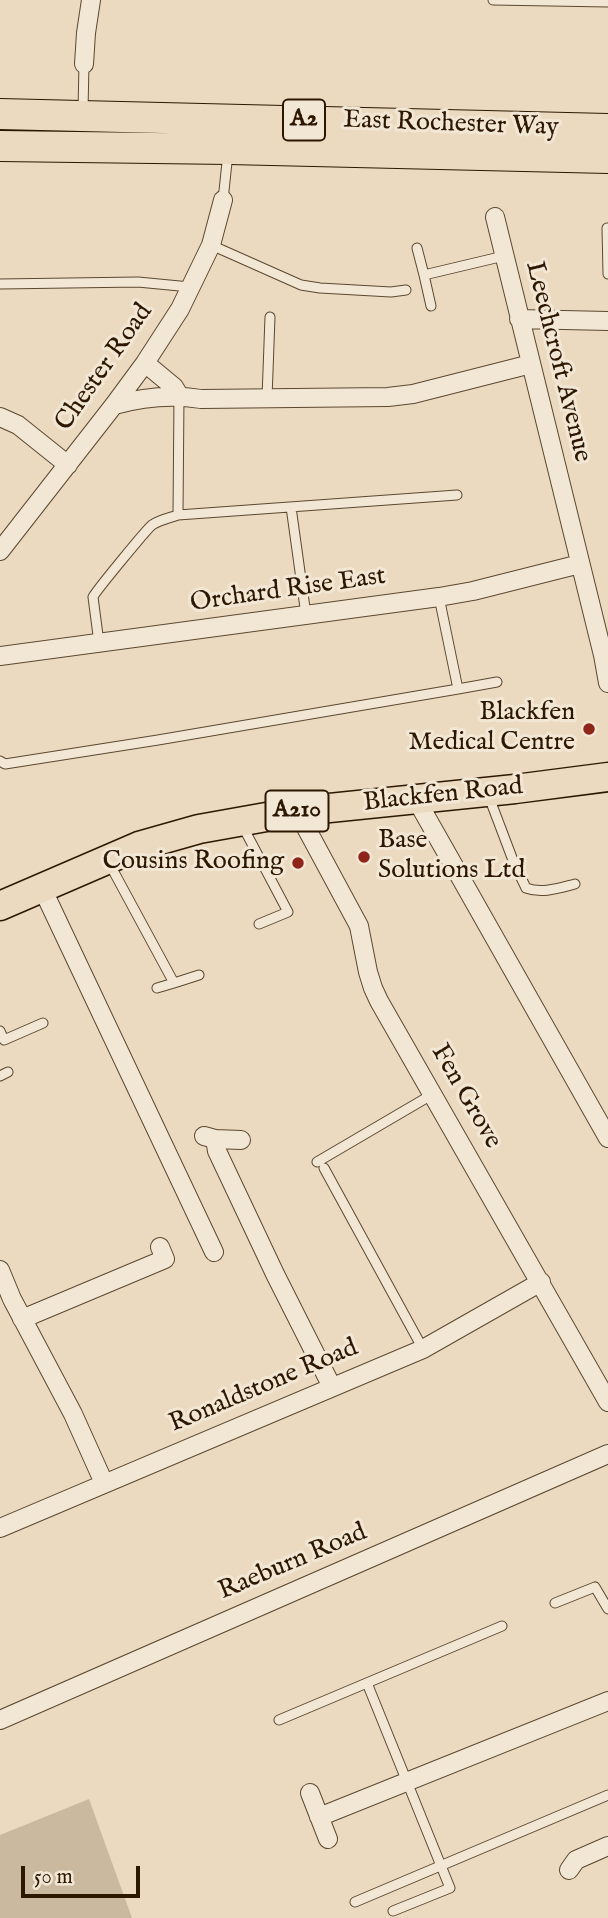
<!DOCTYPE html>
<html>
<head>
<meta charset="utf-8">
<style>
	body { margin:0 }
	#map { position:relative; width:608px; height:1918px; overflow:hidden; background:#ebdabf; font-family:"IM FELL English",serif }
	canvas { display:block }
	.scale { position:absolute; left:21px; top:1866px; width:119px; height:32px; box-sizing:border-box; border:4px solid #2d1701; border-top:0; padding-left:9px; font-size:21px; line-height:24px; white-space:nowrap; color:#2d1701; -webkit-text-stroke:5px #f2e7d5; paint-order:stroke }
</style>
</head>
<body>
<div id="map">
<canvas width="608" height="1918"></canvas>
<div class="scale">50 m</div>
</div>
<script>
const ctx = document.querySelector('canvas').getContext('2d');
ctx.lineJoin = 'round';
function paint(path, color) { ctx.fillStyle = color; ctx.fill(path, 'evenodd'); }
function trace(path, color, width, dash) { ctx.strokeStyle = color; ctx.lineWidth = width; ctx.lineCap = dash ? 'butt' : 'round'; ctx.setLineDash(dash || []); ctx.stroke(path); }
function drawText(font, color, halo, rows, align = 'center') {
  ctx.font = font + ' "IM FELL English",serif'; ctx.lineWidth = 6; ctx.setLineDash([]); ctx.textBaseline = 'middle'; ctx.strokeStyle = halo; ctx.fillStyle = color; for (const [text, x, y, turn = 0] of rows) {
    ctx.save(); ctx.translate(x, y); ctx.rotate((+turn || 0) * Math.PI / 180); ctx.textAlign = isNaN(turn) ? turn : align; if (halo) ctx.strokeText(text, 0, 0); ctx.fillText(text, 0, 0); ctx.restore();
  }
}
paint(new Path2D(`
	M89,1799L132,1918H0V1835Z`), '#cbb99f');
const service = new Path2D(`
	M493,0L608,2
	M83,110L84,64
	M223,200L228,153
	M607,228L608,274
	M211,245L301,285L320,288L391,292L406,290
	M417,248L424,275
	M0,284L138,282L190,287
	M431,306L424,275L504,256
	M179,395L178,515L457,495
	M267,398L270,317
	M291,507L306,615
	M99,643L93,597C95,592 146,530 152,525C159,520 169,518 178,515
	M458,689L497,682
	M0,761L5,764L158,740L458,689L439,597
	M489,797L514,863L526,888C542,894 559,888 575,884
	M242,825L288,912L259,924
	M109,863L174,983L199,975
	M157,988L174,983
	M0,1031L4,1040L43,1023
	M0,1076L8,1072
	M317,1162L433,1094
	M324,1168L423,1349
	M555,1603L595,1587L608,1609
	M367,1683L450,1888L393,1911
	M279,1720L502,1626
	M355,1902L608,1795`);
const minor = new Path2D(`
	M84,64L86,33L91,0
	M495,217L603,655L608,683
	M519,319L608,321
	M145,363L174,387L179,395
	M114,405C143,397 171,394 201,399L388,397L413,394L531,364
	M0,417L18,425L68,465
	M0,551L114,405L145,363L180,309L211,245L223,200
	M0,656L439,597L473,591L580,564
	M416,799L608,1138
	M297,811L359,926L368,972L373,988L379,1001L608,1402
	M42,888L214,1252
	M204,1136L215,1139L217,1151L275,1274L332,1387
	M215,1139L241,1140
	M0,1270L12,1299L73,1414L104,1483
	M22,1319L165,1259L160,1247
	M0,1528L423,1349L541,1282
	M0,1720L608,1454
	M310,1793L328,1839
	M319,1817L608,1701
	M569,1870L576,1860L608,1846`);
const primary = new Path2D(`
	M0,906L139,846L199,829L300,811L515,789L608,777`);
const trunk = new Path2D(`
	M0,114L608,129
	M0,146L229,149L608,158`);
trace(service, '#5c4830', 11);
trace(minor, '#5c4830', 20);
trace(primary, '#2d1701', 31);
trace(trunk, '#2d1701', 32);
trace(service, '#f2e7d5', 9);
trace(minor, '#f2e7d5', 18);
trace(primary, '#ebdabf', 28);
trace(trunk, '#ebdabf', 30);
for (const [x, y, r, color] of [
	[589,729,7,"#8f2418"],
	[364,857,7,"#8f2418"],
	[298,863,7,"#8f2418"]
]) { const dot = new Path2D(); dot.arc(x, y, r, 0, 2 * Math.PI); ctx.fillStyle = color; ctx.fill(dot); trace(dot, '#f2e7d5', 2.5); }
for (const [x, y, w] of [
	[304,120,42],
	[297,811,63]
]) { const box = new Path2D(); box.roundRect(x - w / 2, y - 20.5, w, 41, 5); ctx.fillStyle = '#f2e7d5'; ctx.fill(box); trace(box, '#2d1701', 2); }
drawText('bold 24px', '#2d1701', null, [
	["A2",304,120],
	["A210",297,811]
]);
drawText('26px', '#2d1701', '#f2e7d5', [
	["East Rochester Way",451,125,2],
	["Leechcroft Avenue",557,362,76],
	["Chester Road",105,368,-55],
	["Orchard Rise East",288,591,-8],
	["Blackfen Road",443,796,-6],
	["Fen Grove",465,1097,60],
	["Ronaldstone Road",264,1387,-23],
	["Raeburn Road",293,1563,-23]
]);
drawText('26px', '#2d1701', '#f2e7d5', [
	["Blackfen",575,714],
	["Medical Centre",575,744],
	["Base",378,842,"left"],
	["Solutions Ltd",378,872,"left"],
	["Cousins Roofing",284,863]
], 'right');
</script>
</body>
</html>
